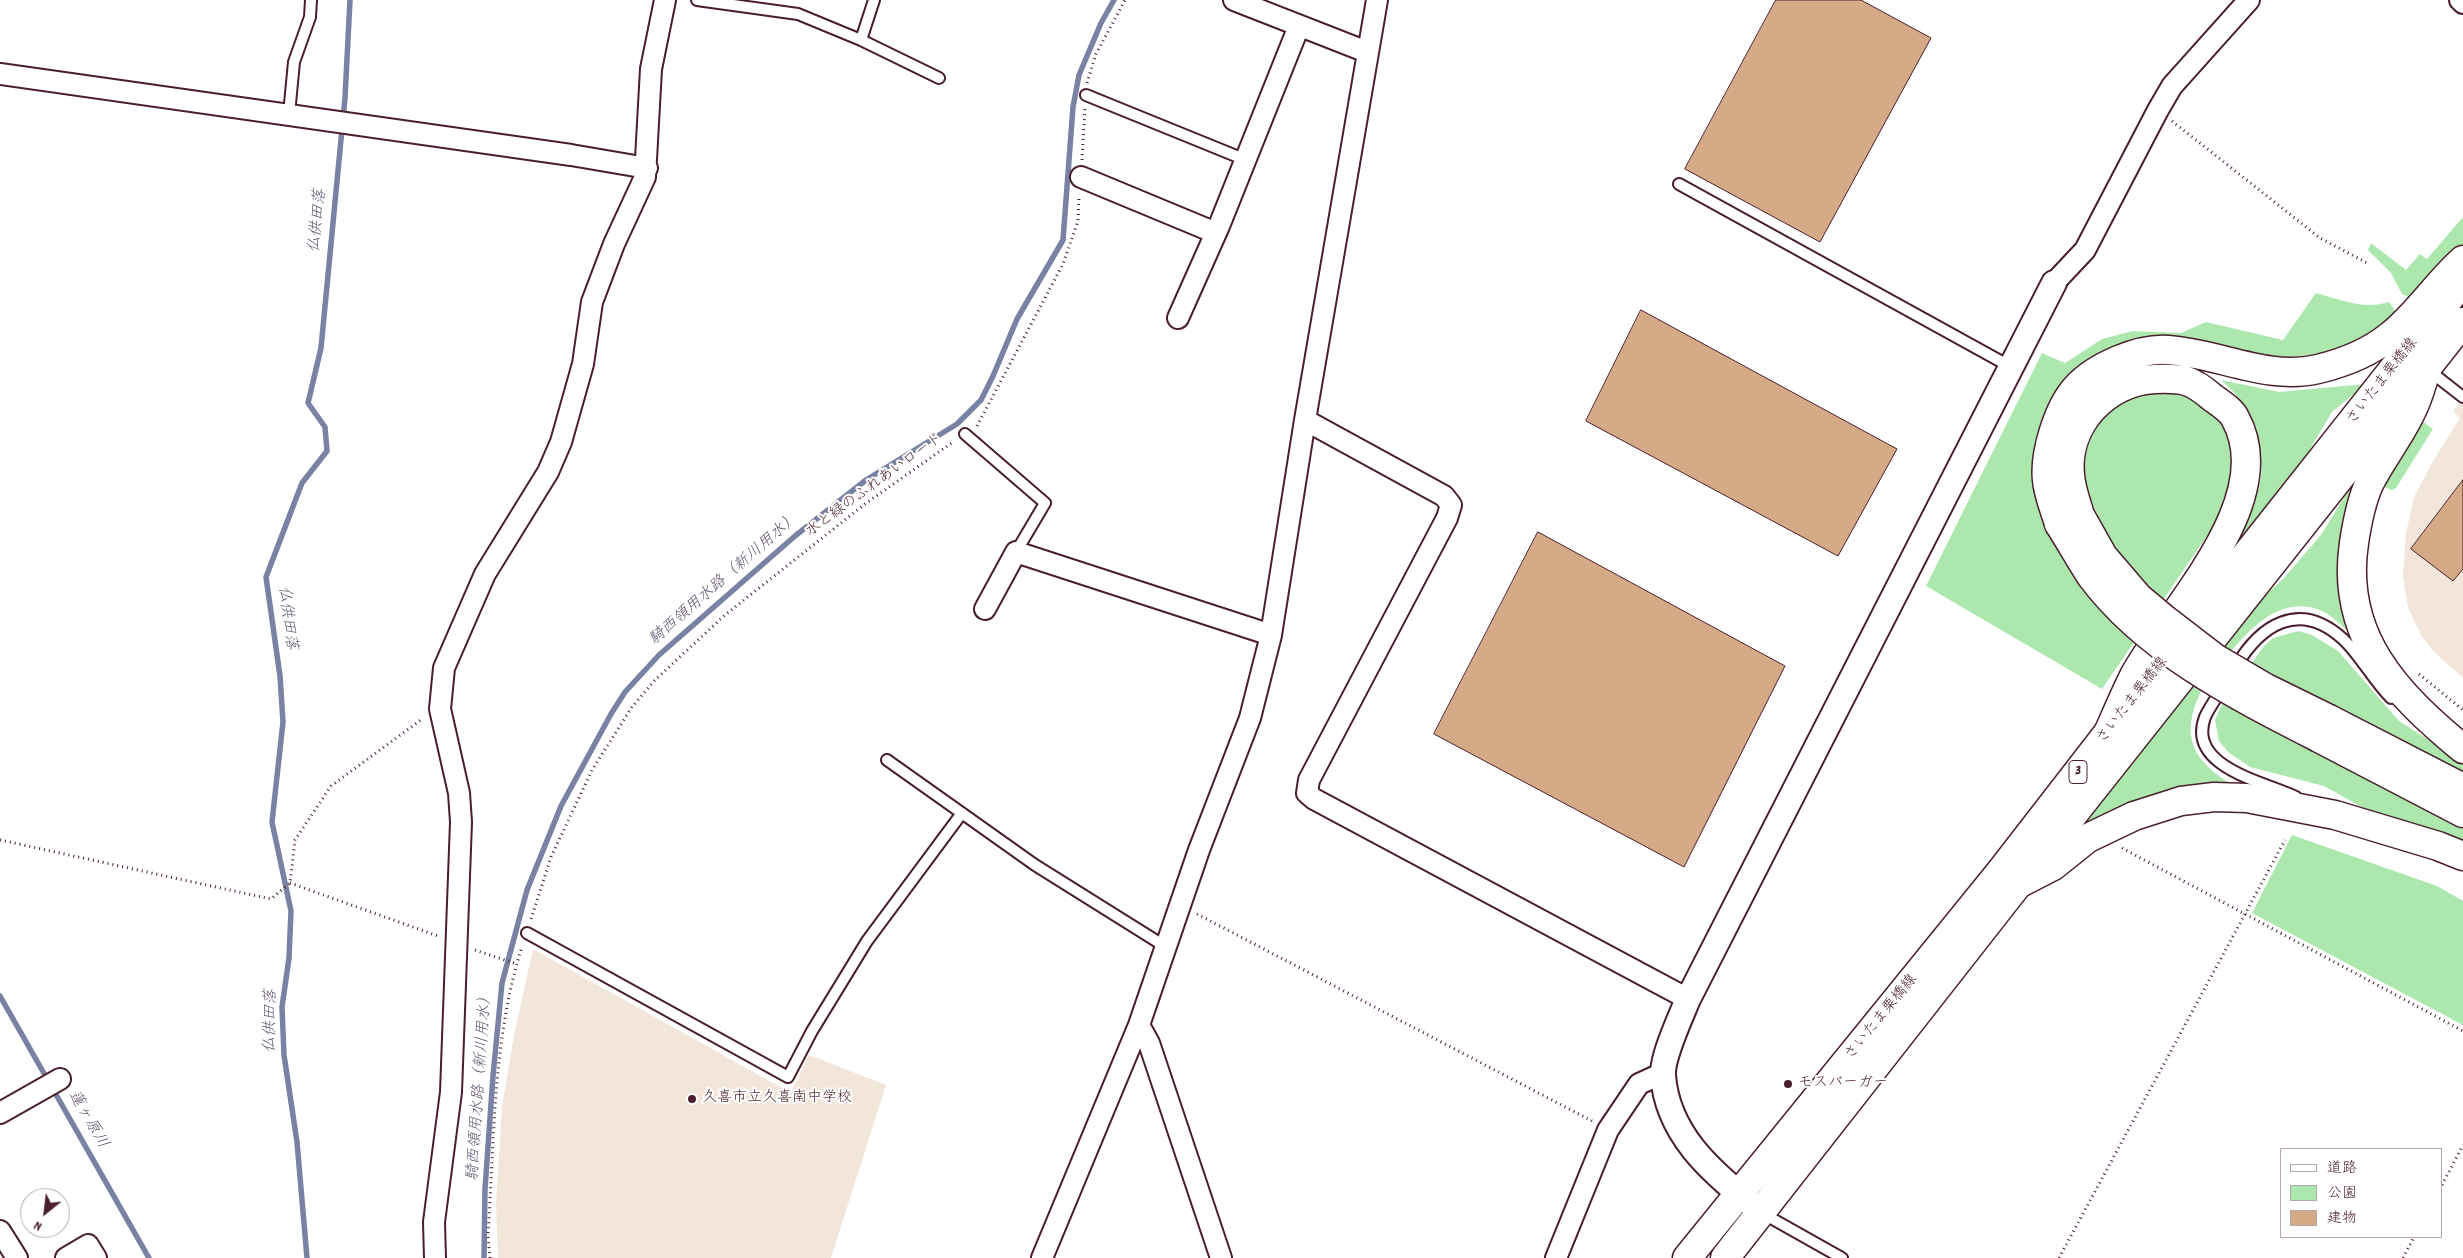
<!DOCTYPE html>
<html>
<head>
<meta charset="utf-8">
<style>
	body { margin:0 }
	#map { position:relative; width:2463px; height:1258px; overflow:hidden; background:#fff; font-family:Dekko,"Klee One",sans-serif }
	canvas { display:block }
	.legend { position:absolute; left:2280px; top:1148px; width:162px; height:90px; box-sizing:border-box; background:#fff; border:1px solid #b7a5aa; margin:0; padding:6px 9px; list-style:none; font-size:15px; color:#4a1f2b }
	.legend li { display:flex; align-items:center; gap:10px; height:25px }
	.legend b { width:25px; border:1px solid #b7a5aa }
	.north { position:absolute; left:20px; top:1188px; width:50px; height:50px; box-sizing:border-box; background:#fff; border:1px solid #b7a5aa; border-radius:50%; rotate:209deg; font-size:14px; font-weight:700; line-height:20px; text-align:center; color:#4a1f2b }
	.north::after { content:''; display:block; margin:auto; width:18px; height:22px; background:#4a1f2b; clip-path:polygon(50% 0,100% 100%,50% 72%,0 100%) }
</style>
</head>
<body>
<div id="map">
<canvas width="2463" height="1258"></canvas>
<ul class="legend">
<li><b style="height:6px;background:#fff"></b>道路</li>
<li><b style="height:14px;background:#ace8ae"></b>公園</li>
<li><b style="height:14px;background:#d5aa86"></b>建物</li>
</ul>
<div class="north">N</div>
</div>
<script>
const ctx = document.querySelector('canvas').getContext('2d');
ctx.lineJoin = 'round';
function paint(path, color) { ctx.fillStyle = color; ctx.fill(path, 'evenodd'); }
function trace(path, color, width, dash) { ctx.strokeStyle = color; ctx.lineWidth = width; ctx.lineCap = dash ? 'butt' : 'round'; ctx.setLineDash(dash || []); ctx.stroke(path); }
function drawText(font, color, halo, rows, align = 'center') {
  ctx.font = font + ' Dekko,"Klee One",sans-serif'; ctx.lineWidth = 4; ctx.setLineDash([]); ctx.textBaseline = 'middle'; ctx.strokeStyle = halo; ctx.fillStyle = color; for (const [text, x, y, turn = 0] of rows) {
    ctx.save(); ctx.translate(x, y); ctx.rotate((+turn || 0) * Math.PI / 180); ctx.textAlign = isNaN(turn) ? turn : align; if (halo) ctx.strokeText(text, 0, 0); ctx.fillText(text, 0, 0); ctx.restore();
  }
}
paint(new Path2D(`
	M2463,400V678L2432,650L2421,635L2408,608L2403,577L2406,533L2414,497L2432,463L2460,418L2453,411Z
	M533,949L791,1093L809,1055L886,1085L831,1258H498L496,1203L502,1106L515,1030Z`), '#f2e6db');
paint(new Path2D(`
	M2463,217V245L2416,301L2402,294L2391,273L2368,250L2371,243L2406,270L2420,254L2427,259Z
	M2316,293C2341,300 2364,310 2389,302L2400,318L2368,340L2323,355L2281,357L2186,342L2075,375L2074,526L2098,514C2072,469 2085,414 2135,393C2140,390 2148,391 2154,391C2161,391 2173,388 2180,391C2186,393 2191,398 2196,401C2219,416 2229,426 2234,455C2236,475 2229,493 2224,511L2102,689L1926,586L2042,353L2065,363L2102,339L2133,331L2181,333L2206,322L2283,340Z
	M2221,380L2279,392L2366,384L2332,412L2284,493L2226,562C2238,537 2258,503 2261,476C2264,454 2252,413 2237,396C2232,390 2226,385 2221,380Z
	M2419,419L2433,429L2396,488L2392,490L2381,486Z
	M2356,478L2360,479C2346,514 2333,555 2339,593C2340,606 2345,619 2348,631C2341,625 2333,617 2324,612C2269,586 2229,656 2201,691C2179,738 2193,761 2234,786C2171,781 2132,798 2079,830H2076L2248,611L2283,579L2321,535Z
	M2298,631L2312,635L2338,651L2399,721L2463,762V777L2340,713L2342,709L2319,698L2298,739L2463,823V844L2365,809L2324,786L2250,767L2228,752L2219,741L2215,720L2220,708L2264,646L2273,638Z
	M2292,835L2437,886L2463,901V1025L2252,913Z`), '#ace8ae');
trace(new Path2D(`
	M0,996L149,1258
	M307,1258L297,1142L284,1055L282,1007L289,958L291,911L272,822L283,722L280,676L266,577L302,483L327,451L325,427L308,403L321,348L345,98L350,0
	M484,1258L485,1189L493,1076L502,983L527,890L561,806L611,714L625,692L659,655L795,536L866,480L957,424L981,400L993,376L1017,319L1063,240L1073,107L1079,75L1101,23L1114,0`), '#7982a2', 5.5);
const building = new Path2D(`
	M1776,0H1861L1931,38L1820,242L1685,169Z
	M1641,310L1897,449L1838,556L1586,421Z
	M2463,480V569L2453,581L2411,549Z
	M1538,532L1785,666L1684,867L1434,734Z`);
paint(building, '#d5aa86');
trace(building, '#4a1f2b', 1);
const service = new Path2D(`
	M697,0L798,14L861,40L939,78
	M861,40L874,0
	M1086,95L1246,160
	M289,114L294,62L310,17L311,0
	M1679,184L2011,367
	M2427,369L2463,397
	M965,434L1045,503L1016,552
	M2235,668C2260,625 2299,599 2343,639C2361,656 2373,680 2391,698
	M2223,687C2218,696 2210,706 2205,717C2186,767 2265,782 2296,797
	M887,760L1035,865L1166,947
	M527,933L788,1077L812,1031L867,941L962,813
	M1762,1213L1842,1258`);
const minor = new Path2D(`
	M1234,0L1367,52
	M2460,0L2463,3
	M0,74L571,155L647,168
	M1081,177L1216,233
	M2054,283L2085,250L2158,110L2172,86L2249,0
	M1178,318L1219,226L1299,26
	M1305,420L1444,496L1451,505L1447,518L1309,780L1307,793L1314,799L1688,999
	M985,609L1016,552L1271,635
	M1139,1025L1149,1043L1221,1258
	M0,1113L60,1079
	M0,1231L17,1258
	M66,1258L88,1245L96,1258
	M435,1258L434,1222L451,1092L461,822L459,793L440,709L444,668L485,574L548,472L561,442L583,364L592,302L614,244L645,177L651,69L665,0
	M1042,1258L1139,1025L1199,850L1250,718L1271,635L1305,420L1377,0
	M1556,1258L1608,1130L1639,1084L1663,1073`);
const tertiary = new Path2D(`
	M1753,1205C1710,1171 1667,1133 1663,1075C1662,1057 1681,1016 1688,999L2054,283`);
const primary = new Path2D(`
	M1687,1258L2001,871L2228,578L2463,281
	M1725,1258L2018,884L2463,322`);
const motorway = new Path2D(`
	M2427,369C2422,382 2419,396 2413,408C2401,435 2382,458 2369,484C2361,502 2357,523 2354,543C2340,636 2396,694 2463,749
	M2080,515C2076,502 2071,489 2070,475C2065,425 2106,381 2155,379C2183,378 2191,379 2213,398C2220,403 2231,410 2235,418C2281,500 2171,608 2134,676C2125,694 2117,713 2109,731
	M2059,524C2055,510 2048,494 2047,480C2044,454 2058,408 2076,388C2096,366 2139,348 2168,350C2218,353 2267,381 2318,369C2343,363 2369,353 2390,336C2417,315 2437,283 2463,260
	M2329,719L2463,788
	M2319,738L2463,813
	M2018,884L2053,866L2088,838L2134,816L2181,801L2214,797L2247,798L2335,815L2438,846L2463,856`);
trace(service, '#4a1f2b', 14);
trace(minor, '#4a1f2b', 24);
trace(tertiary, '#4a1f2b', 28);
trace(primary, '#4a1f2b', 31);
trace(motorway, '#4a1f2b', 31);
trace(new Path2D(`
	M1087,83L1096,54L1125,0
	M2172,121L2320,238L2369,264
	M1082,160L1085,109
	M977,426L1063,264L1078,221L1079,196
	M2419,674L2463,710
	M0,840L271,899L290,883L295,840L331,786L422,719
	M2122,848L2463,1031
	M290,883L438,936
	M1197,914L1592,1121
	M531,919L551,857L592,770L632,707L655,680L725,615L865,504L953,442
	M475,950L517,964
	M2442,1185L2463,1145
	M490,1258L488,1236C494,1143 493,1035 522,947
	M2059,1258L2285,840
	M2403,1258L2414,1237`), '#4a1f2b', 3, [1, 4]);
trace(service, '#fff', 10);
trace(minor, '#fff', 20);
trace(tertiary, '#fff', 24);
trace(primary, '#fff', 28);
trace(motorway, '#fff', 28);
const motorwayBridge = new Path2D(`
	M2080,515L2103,556L2139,598L2163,618L2215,658L2266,688L2329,719
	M2059,524C2070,541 2080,559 2091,576C2147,651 2237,696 2319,738`);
trace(motorwayBridge, '#4a1f2b', 31, []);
trace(motorwayBridge, '#fff', 28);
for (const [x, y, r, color] of [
	[1788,1084,5,"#4a1f2b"],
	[692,1099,5,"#4a1f2b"]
]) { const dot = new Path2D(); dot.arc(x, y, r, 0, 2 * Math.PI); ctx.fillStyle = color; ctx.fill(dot); trace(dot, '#fff', 2); }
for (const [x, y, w] of [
	[2078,772,18]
]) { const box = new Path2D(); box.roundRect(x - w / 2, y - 11.5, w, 23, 4); ctx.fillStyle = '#fff'; ctx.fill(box); trace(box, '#4a1f2b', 1); }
drawText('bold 14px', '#4a1f2b', null, [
	["3",2078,772]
]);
drawText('15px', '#4a1f2b', '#fff', [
	["さいたま栗橋線",2383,382,-52],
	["水と緑のふれあいロード",875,486,-36],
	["さいたま栗橋線",2133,701,-52],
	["さいたま栗橋線",1882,1018,-51]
]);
drawText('15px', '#4a1f2b', '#fff', [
	["モスバーガー",1798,1084],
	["久喜市立久喜南中学校",702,1099]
], 'left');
drawText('italic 16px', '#655970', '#fff', [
	["仏供田落",319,221,-84],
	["騎西領用水路（新川用水）",725,580,-41],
	["仏供田落",286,618,82],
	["仏供田落",272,1021,-89],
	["騎西領用水路（新川用水）",481,1085,-86],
	["蓮ヶ原川",87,1120,60]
]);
</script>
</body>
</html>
